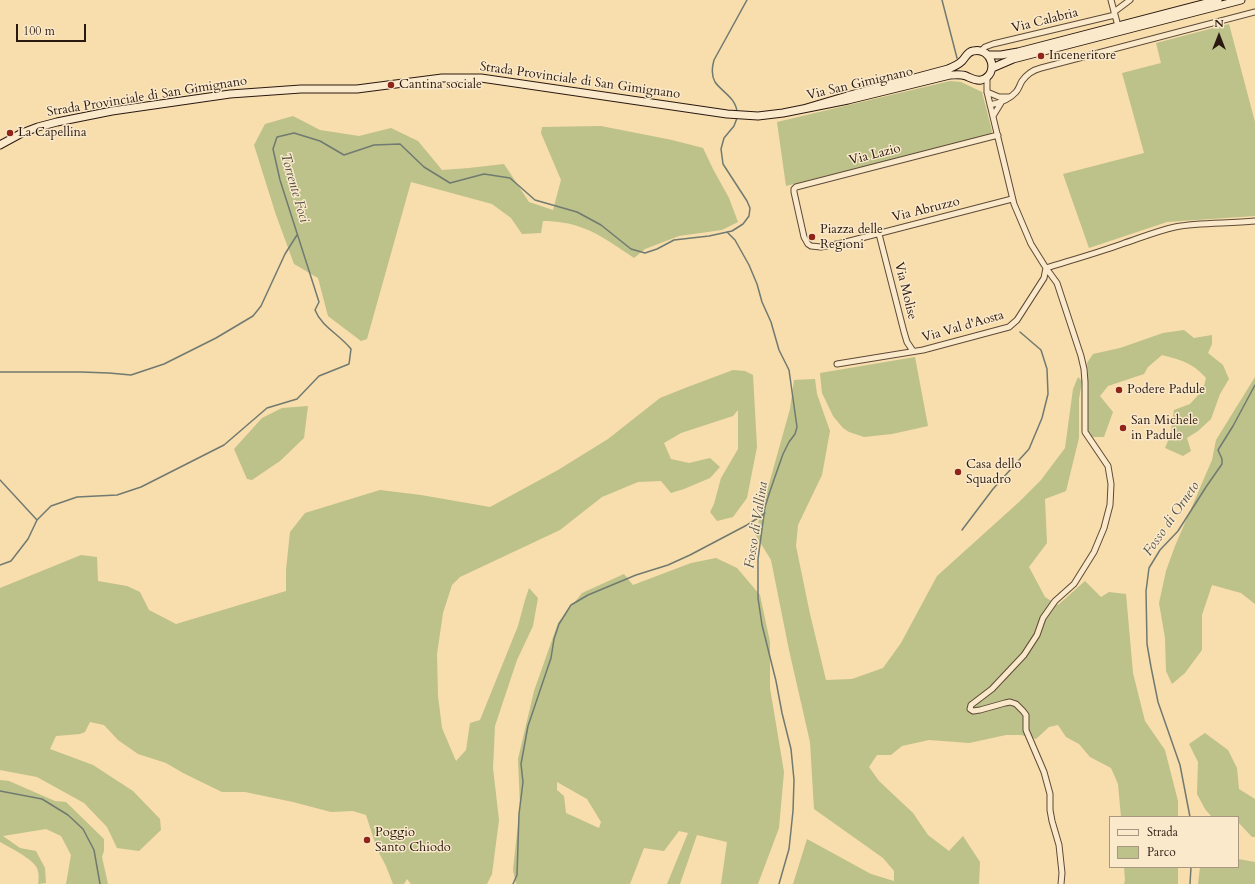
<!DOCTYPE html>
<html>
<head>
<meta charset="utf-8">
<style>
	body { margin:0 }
	#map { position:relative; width:1255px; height:884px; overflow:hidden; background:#f8ddad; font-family:Cardo,serif }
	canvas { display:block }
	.legend { position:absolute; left:1109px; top:816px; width:130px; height:52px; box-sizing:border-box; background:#fae9ca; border:1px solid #a79680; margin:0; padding:5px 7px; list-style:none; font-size:12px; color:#2a1911 }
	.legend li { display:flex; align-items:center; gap:8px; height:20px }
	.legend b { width:20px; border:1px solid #a79680 }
	.north { position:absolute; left:1199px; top:16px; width:40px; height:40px; -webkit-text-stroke:3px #fae9ca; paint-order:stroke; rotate:0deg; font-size:11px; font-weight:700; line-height:16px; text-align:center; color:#2a1911 }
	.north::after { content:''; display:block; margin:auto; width:14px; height:18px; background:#2a1911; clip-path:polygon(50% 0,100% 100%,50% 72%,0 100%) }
	.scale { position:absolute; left:16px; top:24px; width:70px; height:18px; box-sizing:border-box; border:2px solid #2a1911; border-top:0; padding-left:5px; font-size:12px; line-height:14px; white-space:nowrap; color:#2a1911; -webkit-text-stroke:3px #fae9ca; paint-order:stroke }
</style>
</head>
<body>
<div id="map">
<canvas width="1255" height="884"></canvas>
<ul class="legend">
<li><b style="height:5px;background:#fae9ca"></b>Strada</li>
<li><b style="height:11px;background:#bdc18a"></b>Parco</li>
</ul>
<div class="north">N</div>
<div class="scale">100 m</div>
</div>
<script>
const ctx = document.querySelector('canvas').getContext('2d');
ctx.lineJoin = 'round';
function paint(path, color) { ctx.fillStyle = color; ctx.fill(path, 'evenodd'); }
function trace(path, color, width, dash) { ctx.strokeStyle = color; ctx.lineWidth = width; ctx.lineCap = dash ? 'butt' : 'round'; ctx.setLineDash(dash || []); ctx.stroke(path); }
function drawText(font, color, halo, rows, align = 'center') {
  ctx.font = font + ' Cardo,serif'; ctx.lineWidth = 3; ctx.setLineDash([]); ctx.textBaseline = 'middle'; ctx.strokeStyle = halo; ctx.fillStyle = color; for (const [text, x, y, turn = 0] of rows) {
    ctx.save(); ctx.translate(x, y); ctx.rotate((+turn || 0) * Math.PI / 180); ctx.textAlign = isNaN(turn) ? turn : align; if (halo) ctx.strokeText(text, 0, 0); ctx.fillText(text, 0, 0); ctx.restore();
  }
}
paint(new Path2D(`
	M1229,24L1255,122V216L1167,222L1089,248L1063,174L1144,153L1122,73L1161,63L1156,43Z
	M950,81L961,82L982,92L992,131L991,134L786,186L777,122Z
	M293,116L320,130L359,136L391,128L418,141L442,170L469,168L504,164L529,202L553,210L561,180L541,133L542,127L601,126L672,140L703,148L713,169L729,198L738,222L722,230L679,236L645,249L634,258C619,248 600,234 583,228C570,223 557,221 543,221L541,233L522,234L511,218L492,204L411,182L367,339L361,341L328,316L318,278L294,264L276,215L254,145L265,124Z
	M1184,330L1194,338L1212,335V344L1208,353L1223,365L1229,379L1220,394L1211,419L1198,431L1187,438L1191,451L1183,456L1165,448L1170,436L1174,410L1190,404L1203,390L1206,378C1193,363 1181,360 1162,355L1148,367L1144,374L1108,386L1100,396L1113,412L1104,437H1093L1090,435L1087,427L1088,375L1087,363L1093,354L1120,348L1163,333Z
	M915,357L928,426L892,434L864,437L849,432L843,428L833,416L822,393L820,373Z
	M733,370L745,371L753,375L757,447L747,498L733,517L717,521L710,512L714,504L721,478L738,449V410L733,416L681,433L664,443L671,459L689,463L710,458L720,467L710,478L684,489L671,493L661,481L638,482L602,497L560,530L460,577L452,585L443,613L437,654L438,696L442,728L456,761L466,750L470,723L480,720L518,626L525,600L529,588L538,598L533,626L517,660L495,726L493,768L499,820L492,874L487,884H411L407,879L404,884H393L386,866L377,849L366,815L353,811L331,812L293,802L245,792H222L183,773L166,763L138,754L118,740L104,725L90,722L85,732L80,734L56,736L50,749L93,765L133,791L160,819L161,830L139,851L117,848L107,827L84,803L37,777L0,770V588L81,555L97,557L98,581L127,586L140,592L149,610L176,624L286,591V570L290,532L305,513L380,490L421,495L490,507L558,470L608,439L660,398L685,388Z
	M1078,377L1082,381L1079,399V438L1066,491L1045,499L1047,543L1029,567L1045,597L1058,605L1085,581L1101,597L1109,592L1126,594L1133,673L1145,721L1165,750L1178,801V817H1121L1118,784L1111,768L1090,757L1079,744L1066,737L1058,725L1049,727L1036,739L1021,735H1006L969,743L929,740L902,746L891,755H877L869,767L879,781L913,813L928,835L949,851L963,836L980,862L979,884H793L807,839L871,874L894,881V871L883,858L814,809L810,742L789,650L771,560L755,534L790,409L794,380L815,379L817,394L830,431L822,475L798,525L796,546L810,614L826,680L852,679L883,668L901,643L937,576L1019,502L1041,480L1065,448L1073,389Z
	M1255,377V604L1241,593L1212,585L1202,615V650L1185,673L1172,684L1166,671L1165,638L1159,603L1166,571L1175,546L1212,460L1216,440Z
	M308,406L304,438L280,461L252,480L247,479L234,449L262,418L282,408Z
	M716,558L737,568L760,595L770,642V688L784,772L779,828L758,884H721L727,842L697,835L680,884H667L688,833L679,831L664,851L644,848L630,884H516L513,870L520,806L518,759L534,691L558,623L582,593L624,574L633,585L691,563ZM557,782L587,799L601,822L599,828L566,813L564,796L557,790Z
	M1205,733L1228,750L1237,768L1239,789L1255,799V837H1252L1238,822V817L1211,816L1205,809L1197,794L1198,762L1189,744Z
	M0,780L9,781L55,801L66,802L104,839V851L102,857L108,884H66L71,855L61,836L46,829L3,836L20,848L36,851L45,868L46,883L38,884C39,879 39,873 37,868C33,859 9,847 0,842Z
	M1238,859L1255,862V884H1198L1200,867H1238Z
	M1124,867H1178V884H1124L1125,880Z`), '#bdc18a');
trace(new Path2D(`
	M942,0L957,58
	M737,112C736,98 722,92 715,82C711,75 712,67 714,60L747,0
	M727,232L735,240L749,265L757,284L762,302L771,322L779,350L789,370L797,427L795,434L789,442L783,454L770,491L765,507L758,559V598L762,625L776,681L782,713L791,749L794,780L793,811L789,849L779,884
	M0,372H81L109,373L131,375L164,364L216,338L253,316L261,306L285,254L297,235
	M0,480L37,520
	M962,530L993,489L1029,449L1042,418L1048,394L1047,369L1041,350L1020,332
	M0,565L11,561L28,539L37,520L51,506L77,497L117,495L141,487L224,445L267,408L297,399L319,376L349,364L351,349C340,335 321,326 315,310L319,302L280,180L273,149L277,137L294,133L320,141L344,155L374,145L400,144L424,167L450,183L484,174L510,178L535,200L577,212L601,225L631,249L645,253L657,249L674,240L709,236L732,231L743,224L749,216L750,208L747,201L723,164L721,149L724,138L734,126L737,118
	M0,791L42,799L68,815L83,829L94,850L100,884
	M1190,817L1180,765L1158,702L1151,667L1147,644L1146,591L1149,568L1160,550L1178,531L1206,487L1222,464V459L1218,450L1233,426L1255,385
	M513,884L517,875L519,814L523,782L521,764L528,726L551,658L554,639L559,624L571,605L588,595L636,575L668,565L690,555L747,525L761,516L765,513
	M1190,884L1191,867`), '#707a70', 1.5);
const minor = new Path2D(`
	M1111,0L1118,26
	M1114,12L1130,0
	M981,51L985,47L993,44L1115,15
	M987,92L999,97H1009
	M990,105C1000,103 1009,100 1016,92C1019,89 1020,84 1022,81C1027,74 1033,70 1041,68L1255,12
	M993,116L1001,103
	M998,135L796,187L794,189V192L804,237L808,244L811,246L821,247L842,243L1012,199
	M879,234L904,332L907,342L913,351
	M837,364L923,350L1009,327L1017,320L1044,278L1046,268L1031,244L1014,204L987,92V76
	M1061,884L1062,873L1059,845L1052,821L1050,810V794L1044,772L1026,730V715L1023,711L1016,704L1010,702L1005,703L980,710L973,711L970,709L971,705L992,689L1024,655L1037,635L1043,618L1055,601L1074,584L1094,552L1104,528L1110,505L1111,484L1108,466L1085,432V382L1084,369L1081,356L1057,283L1046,268C1072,260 1097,253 1122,244C1140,238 1157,231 1175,227C1201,222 1229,224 1255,221`);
const secondary = new Path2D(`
	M989,55H1001L1018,52L1218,0
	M992,68L1013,59L1241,0
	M0,145L22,133L38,127L57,122L112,111L230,94L301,89H357L442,78H481L727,114L758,116L783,113L848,100L950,75C955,75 961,74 966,76C971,78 975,81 981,80C1000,75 992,46 973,51C967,52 966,57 962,61C958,65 953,67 948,69L847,96L803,109`);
trace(minor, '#5e4a38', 7);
trace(secondary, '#2a1911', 9);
trace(minor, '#fae9ca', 5);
trace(secondary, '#fae9ca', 7);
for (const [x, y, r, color] of [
	[1041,56,4,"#8f2418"],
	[391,85,4,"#8f2418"],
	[10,133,4,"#8f2418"],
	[812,237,4,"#8f2418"],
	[1119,390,4,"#8f2418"],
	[1123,428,4,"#8f2418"],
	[958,472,4,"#8f2418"],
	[367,840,4,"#8f2418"]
]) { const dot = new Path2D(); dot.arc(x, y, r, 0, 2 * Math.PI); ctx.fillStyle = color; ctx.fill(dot); trace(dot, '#fae9ca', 1.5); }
drawText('13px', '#2a1911', '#fae9ca', [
	["Via Calabria",1045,21,-14],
	["Strada Provinciale di San Gimignano",580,81,8],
	["Via San Gimignano",860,84,-13],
	["Strada Provinciale di San Gimignano",147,97,-9],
	["Via Lazio",875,155,-14],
	["Via Abruzzo",926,210,-14],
	["Via Molise",905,291,76],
	["Via Val d'Aosta",963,327,-16]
]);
drawText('13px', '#2a1911', '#fae9ca', [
	["Inceneritore",1049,56],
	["Cantina sociale",399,85],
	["La Capellina",18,133],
	["Piazza delle",820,230],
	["Regioni",820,245],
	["Podere Padule",1127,390],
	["San Michele",1131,421],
	["in Padule",1131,436],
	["Casa dello",966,465],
	["Squadro",966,480],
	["Poggio",375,833],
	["Santo Chiodo",375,848]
], 'left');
drawText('italic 14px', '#535248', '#fae9ca', [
	["Torrente Foci",294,188,74],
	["Fosso di Orneto",1172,519,-55],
	["Fosso di Vallina",757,525,-81]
]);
</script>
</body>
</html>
